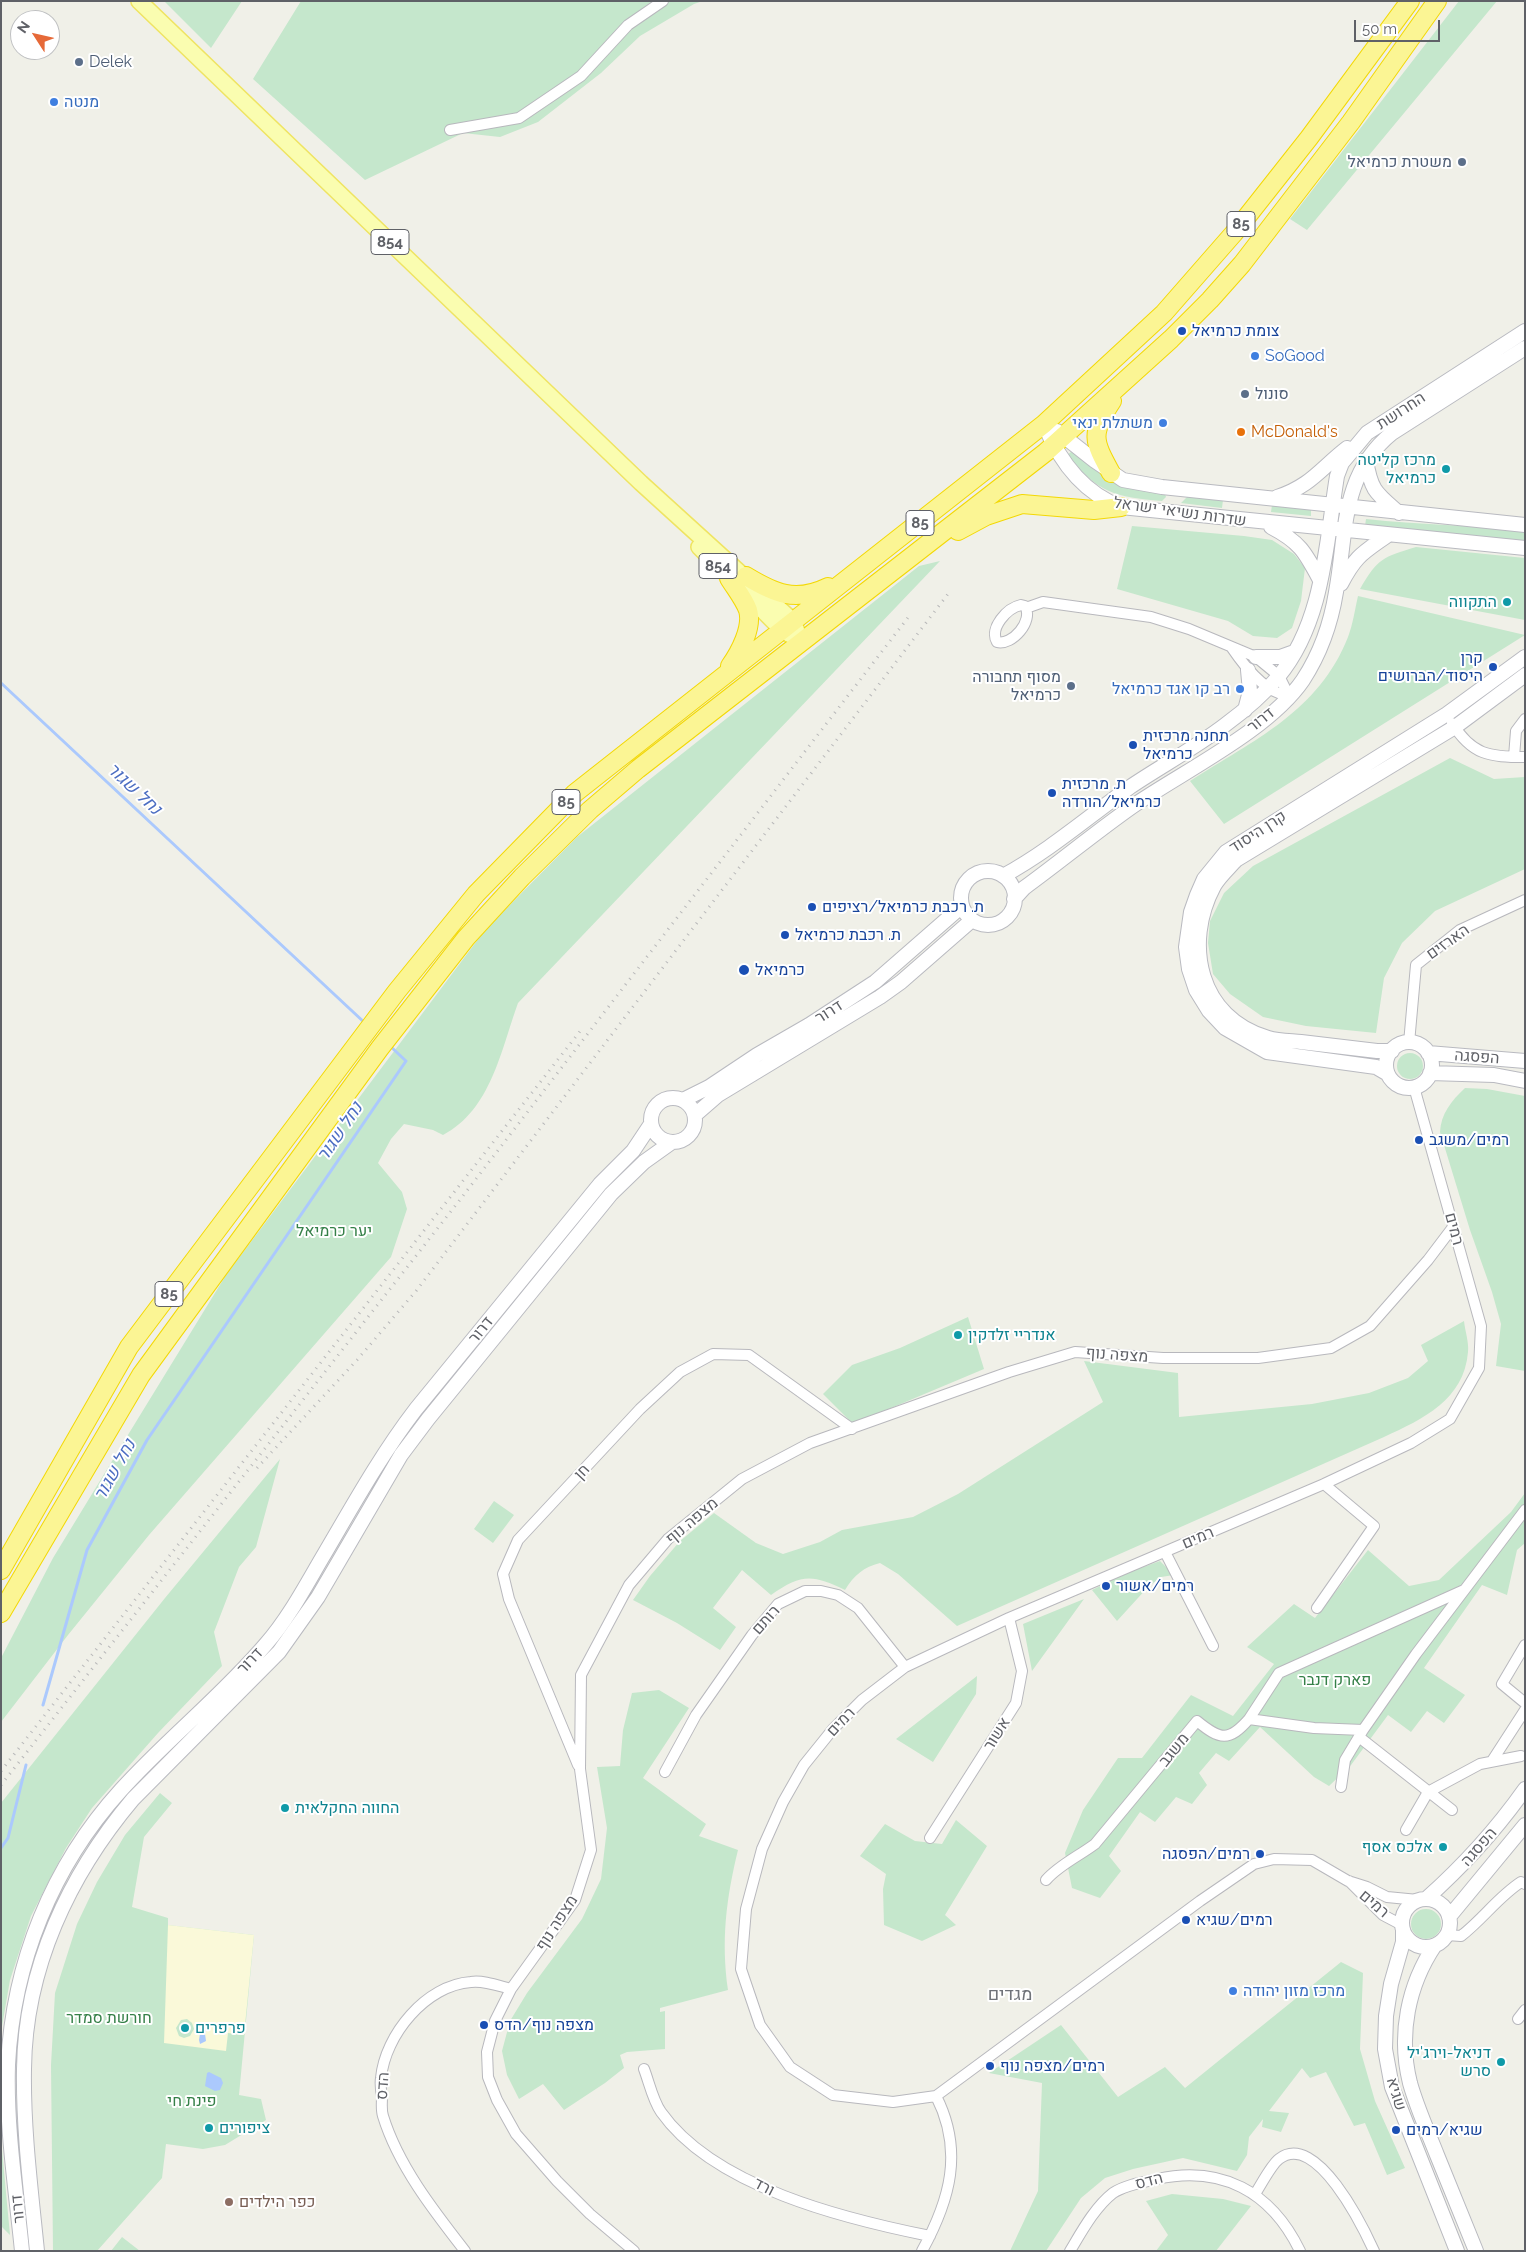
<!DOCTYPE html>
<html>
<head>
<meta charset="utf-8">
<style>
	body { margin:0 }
	#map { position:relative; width:1526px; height:2252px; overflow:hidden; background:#f0f0e8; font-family:Raleway,sans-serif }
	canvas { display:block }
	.frame { position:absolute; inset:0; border:2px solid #5f6167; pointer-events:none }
	.north { position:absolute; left:10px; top:10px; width:50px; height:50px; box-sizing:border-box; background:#fff; border:1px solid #bfc0c2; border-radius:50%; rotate:305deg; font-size:14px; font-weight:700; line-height:20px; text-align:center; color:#5f6167 }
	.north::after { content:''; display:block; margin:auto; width:18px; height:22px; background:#e66938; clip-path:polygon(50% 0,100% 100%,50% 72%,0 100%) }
	.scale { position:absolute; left:1354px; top:20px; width:86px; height:22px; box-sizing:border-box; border:2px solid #5f6167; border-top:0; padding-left:6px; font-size:15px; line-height:18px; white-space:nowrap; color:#5f6167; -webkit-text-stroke:4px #fff; paint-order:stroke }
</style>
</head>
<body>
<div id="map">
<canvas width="1526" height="2252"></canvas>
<div class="frame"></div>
<div class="north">N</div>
<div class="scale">50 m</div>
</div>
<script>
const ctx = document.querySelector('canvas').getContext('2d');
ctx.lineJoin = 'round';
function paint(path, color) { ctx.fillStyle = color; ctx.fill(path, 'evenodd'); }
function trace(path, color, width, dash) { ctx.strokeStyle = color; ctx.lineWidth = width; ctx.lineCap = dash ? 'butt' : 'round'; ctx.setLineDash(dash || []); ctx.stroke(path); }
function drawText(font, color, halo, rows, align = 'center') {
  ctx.font = font + ' Raleway,Heebo,sans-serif'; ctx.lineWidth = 4; ctx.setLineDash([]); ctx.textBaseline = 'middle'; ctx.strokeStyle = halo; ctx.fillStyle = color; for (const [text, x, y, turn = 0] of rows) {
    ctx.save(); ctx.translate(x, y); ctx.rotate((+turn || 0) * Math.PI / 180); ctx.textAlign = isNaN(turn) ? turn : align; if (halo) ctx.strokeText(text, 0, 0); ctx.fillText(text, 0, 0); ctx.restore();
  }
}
paint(new Path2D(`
	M164,1H242L211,48Z
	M301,1H703L694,4L640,36L601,73L538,122L500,137L463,133L365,180L253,79Z
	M1459,1H1497L1307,230L1290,219Z
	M1075,449C1107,484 1119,488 1165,494L1166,497L1162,501C1115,497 1098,493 1067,455Z
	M1187,497L1223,500L1222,508L1181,503Z
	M1272,505L1311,509V516L1271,512Z
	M1366,519C1419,525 1472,525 1525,530V544L1365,526Z
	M1132,526L1244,536L1272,540L1294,554L1305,568L1301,601L1292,628L1277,638L1253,636L1228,621L1117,589Z
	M1416,547L1525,558V620L1360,589C1378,558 1383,557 1416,547Z
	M940,561L518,1003C501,1050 491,1110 443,1135L433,1130L404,1124L391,1139L378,1163L402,1192L407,1209L391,1257L149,1535L68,1635L1,1722V1658L53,1558L123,1443L226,1275L485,930L577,837L919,566Z
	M1358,596L1525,635L1224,824L1190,781C1254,740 1319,711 1348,637C1353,624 1355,609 1358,596Z
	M1450,758L1494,779L1525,777V869L1435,911L1402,943L1384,978L1376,1033L1306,1026L1263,1017L1230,994L1213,974L1208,943L1210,921L1224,893L1253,866Z
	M1397 1066a13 13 0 1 1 26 0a13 13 0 1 1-26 0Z
	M1465,1088L1487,1089L1525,1096V1371L1496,1366L1501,1324L1492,1292L1470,1230L1440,1132C1441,1114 1451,1101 1465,1088Z
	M968,1317L984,1369L853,1424L823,1394L852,1365L900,1348Z
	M1464,1321C1465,1331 1469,1342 1468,1352C1464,1400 1423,1419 1384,1437L957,1626L898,1574L880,1563C864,1567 854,1575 845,1590C812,1574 801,1574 771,1595L742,1570L713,1608L736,1627L720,1650L677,1623L633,1600L650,1576L680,1541L714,1513L756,1543L783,1554L820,1542L842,1530L913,1517L958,1494L1103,1402L1084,1361L1178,1373L1179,1417L1312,1404L1369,1393L1408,1378L1428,1361L1421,1345Z
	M280,1459L256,1547L239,1567L214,1632L222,1666L158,1733L92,1808L66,1848L31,1916L10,1980L1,2032V1803L165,1598Z
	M1525,1493V1543L1517,1550L1507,1595L1482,1585L1424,1668L1465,1695L1444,1723L1427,1711L1411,1732L1388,1715L1351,1765L1329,1786L1314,1777L1260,1727L1229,1761L1216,1753L1199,1773L1207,1785L1192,1804L1176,1797L1155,1822L1140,1812L1109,1856L1121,1871L1100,1898L1072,1888L1065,1853L1083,1810L1118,1758H1142L1191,1695L1233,1716L1274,1664L1247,1647L1294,1604L1315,1618L1368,1550L1409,1586L1439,1580L1511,1512Z
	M494,1501L514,1515L493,1543L474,1529Z
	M1160,1561L1174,1575L1161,1577L1148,1587L1117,1621L1092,1590L1124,1574Z
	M1084,1599L1032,1671L1023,1624Z
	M977,1676L976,1694L933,1762L896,1739Z
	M659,1690L689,1708L643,1778L706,1824L699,1836L738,1850C726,1899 721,1941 728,1990L660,2008V2012L665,2011V2049L627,2052L620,2055L624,2068L605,2083L564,2110L543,2084L519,2099L507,2075L502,2051L510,2021L527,1993L582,1919L601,1879L607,1828L597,1767L620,1766L623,1730L632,1693Z
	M160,1793L172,1803L144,1837L132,1907L168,1918V1925L254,1935L239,2095L261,2099L266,2120L225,2145L203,2149L166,2144L162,2178L97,2251H53L51,2065L55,1993L77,1924L97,1882L125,1835Z
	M956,1820L987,1846L945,1915L956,1925L922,1941L884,1925L883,1889L886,1874L860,1856L885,1824L915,1841L942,1844Z
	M1411 1924a15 15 0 1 1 30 0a15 15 0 1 1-30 0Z
	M1341,1962L1363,1973L1360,2049L1375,2101L1405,2168L1387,2175L1365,2123L1354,2126L1326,2072L1310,2078L1302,2068L1269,2111L1289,2113L1281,2132L1262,2127L1263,2119L1249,2137L1247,2155L1237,2171L1183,2158L1133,2169L1105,2178L1081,2198L1046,2251H1010L1038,2191L1042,2083L989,2073L1061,2025L1118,2097L1165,2067L1185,2088Z
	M1,2139L10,2235L1,2226Z
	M1172,2194L1223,2199L1251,2206L1216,2251H1156L1168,2235L1146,2201Z
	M122,2237L140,2251H111Z`), '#c5e7cc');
paint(new Path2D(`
	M168,1925L254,1935L244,2035L228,2033L226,2051L164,2043ZM187,2019L192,2023L194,2029L190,2036L184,2038L179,2036L176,2028L181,2020Z`), '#faf9d9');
paint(new Path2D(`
	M205,2026L207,2028L205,2034L206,2041L200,2044L199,2040L201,2027Z
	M209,2072L221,2078L223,2083L220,2090L215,2091L205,2086L207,2073Z`), '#abc9fd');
trace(new Path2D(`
	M1,683L366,1024
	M43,1705L87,1550L147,1440L406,1061L389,1045
	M1,1848L8,1838L26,1765`), '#abc9fd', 3);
const street = new Path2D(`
	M450,130L519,118L581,76L628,25L663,1
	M1021,605L1025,606C1034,621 1012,646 997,642C989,628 1007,608 1021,605Z
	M1026,608L1043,602L1151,617L1189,629L1256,657L1279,676L1289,696
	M1232,648C1245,667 1265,693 1289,696
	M1452,723C1472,755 1489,757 1525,757
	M1514,757L1516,731L1525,719
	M1409,1043L1416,965L1460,930L1525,900
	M1414,1087L1481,1326L1479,1368L1450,1419L1411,1443L1324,1484L1009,1618L905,1667L862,1700L833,1729L804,1765L783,1802L762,1849L746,1909L741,1969L760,2025L790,2067L833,2095L893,2102L936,2096L1200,1901L1254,1864L1274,1859L1312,1860L1348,1881L1367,1887L1387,1897L1418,1900
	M1165,1552L1213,1646
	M1317,1608L1374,1526L1324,1484
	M1525,1645L1502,1684L1525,1703
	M1249,1719L1279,1673L1464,1590
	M1359,1737L1452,1810
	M1492,1761L1525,1710
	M578,1765L509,1599L503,1574L518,1540L640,1409L680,1372L713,1354L749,1355L852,1429
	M665,1772L696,1715L752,1635L778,1604L805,1591H821L838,1595L858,1608L905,1667
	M1341,1787L1345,1760L1363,1730L1416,1654L1525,1510
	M1406,1830L1428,1792L1480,1764L1521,1756
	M930,1838L1016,1703L1022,1671L1009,1618
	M1046,1880C1059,1865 1079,1856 1095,1844L1197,1721C1220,1740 1229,1742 1249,1719L1314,1728L1363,1730
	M1349,1881L1383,1915L1402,1925
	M1447,1935L1461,1936C1483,1919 1498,1897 1521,1882L1525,1884
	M1518,2019L1525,2010
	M644,2069C649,2082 653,2101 661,2112C714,2187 845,2219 930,2236
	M1255,2194C1261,2185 1271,2165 1279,2159C1316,2130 1363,2227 1374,2251
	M465,2251C433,2210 398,2165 383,2116C381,2110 382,2103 382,2097C381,2091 380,2084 381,2078C385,2035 426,1985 471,1982C483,1980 499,1986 511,1989
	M634,2251L590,2214L557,2181L516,2134L497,2100L488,2077L487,2052L495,2021L511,1989L575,1900L591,1850L580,1769L581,1675L629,1585L668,1539L742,1479L810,1443L1009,1372L1075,1352L1163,1358H1258L1331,1348L1370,1326L1428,1260L1453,1227
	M922,2251C950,2200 964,2151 936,2096
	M1070,2251C1082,2231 1095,2207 1113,2193C1125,2185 1143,2182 1157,2179C1221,2165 1271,2191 1300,2251`);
const secondary = new Path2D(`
	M1044,424C1059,460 1083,493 1121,507L1525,548
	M1057,431L1095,461L1123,480L1162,487L1525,525
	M1366,460C1371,491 1376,493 1399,513
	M1277,497C1311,486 1321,468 1347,448
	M1271,527C1300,542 1305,552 1320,580
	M1341,584C1356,555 1363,553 1388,535
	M1256,657H1280L1294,652
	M1245,710L1250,691L1248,670
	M961 898a27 27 0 1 1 54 0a27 27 0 1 1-54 0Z
	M1003,876C1049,851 1088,817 1130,787C1161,766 1195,748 1225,725C1244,711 1263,695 1278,677C1324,622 1326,543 1337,476L1342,463L1367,433L1525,331
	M1014,899L1024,888C1061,861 1096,832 1133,806C1184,771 1269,730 1303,680C1320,654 1331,623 1336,592C1347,533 1340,475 1392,433L1525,348
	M1386 1065a23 23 0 1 1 46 0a23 23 0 1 1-46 0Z
	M1392,1051H1377C1352,1048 1327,1045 1301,1042C1291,1041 1278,1041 1268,1038C1199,1018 1183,944 1214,886C1219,877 1229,868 1236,860L1455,727L1525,675
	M1428,1053L1525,1061
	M1430,1073L1494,1075L1525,1081
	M1388,1074L1376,1067L1267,1052L1225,1028L1209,1011L1196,990L1189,969L1186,947L1191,912L1197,895L1204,879L1226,852L1447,714L1525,657
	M651 1120a22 22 0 1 1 44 0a22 22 0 1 1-44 0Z
	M683,1100L709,1087L757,1055L809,1025L875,982L962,906
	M695,1115L718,1095L880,997L901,982L972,920
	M1426,1899C1463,1866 1496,1830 1525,1789
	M1402 1923a24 24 0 1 1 48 0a24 24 0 1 1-48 0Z
	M1449,1917L1525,1825
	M1403,1930V1942L1391,1984L1386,2016L1385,2049L1392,2087L1457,2251
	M1435,1945C1408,1985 1398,2035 1410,2083C1417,2108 1428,2132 1437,2155C1450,2187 1463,2219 1476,2251
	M22,2251C16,2190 6,2127 8,2065C13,1963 52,1866 121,1790C167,1739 222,1696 266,1644C288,1619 305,1587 322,1558C352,1507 380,1456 416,1409L600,1184L633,1151L651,1124
	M37,2251C31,2191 23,2129 24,2069C25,1968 69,1875 133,1799L279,1652L318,1597L401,1455L428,1419L611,1194L644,1162L672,1142`);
const primary = new Path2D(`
	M139,1L641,483L793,621L801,642
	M699,547L782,630L790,635`);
const highway = new Path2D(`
	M1111,473C1093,440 1090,434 1112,401
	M958,531L986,516L1022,504L1094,510L1121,507
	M746,576C774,593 795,603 828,587
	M729,578C735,588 744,599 748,610C753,627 740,652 730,666
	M1,1570L129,1347L397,991L476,894L575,793L1044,424L1164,313L1234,233L1309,138L1410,1
	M1,1613L141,1375L380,1048L466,938L522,877L590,810L638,769L1046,452L1171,339L1210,300L1242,264L1351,122L1437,1`);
trace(street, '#b8b8bd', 12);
trace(secondary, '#b9bac0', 16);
trace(primary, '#efe462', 18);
trace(highway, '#f3d805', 20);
trace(street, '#fff', 10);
trace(secondary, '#fff', 14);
trace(primary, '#fafdb0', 15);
trace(highway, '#fbf594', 18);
trace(new Path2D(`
	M257,1468L357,1360L416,1291L951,590
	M1,1771L581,1030
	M1,1785L459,1201L910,615`), '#b8b8b9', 3, [1, 6]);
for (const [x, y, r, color] of [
	[79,62,5,"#5c6f8a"],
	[54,102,5,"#3f7fe0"],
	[1462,162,5,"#5c6f8a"],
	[1182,331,5,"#1a4fb4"],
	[1255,356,5,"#3f7fe0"],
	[1245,394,5,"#5c6f8a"],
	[1163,423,5,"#3f7fe0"],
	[1241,432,5,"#e8710a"],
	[1446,469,5,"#0f9aa8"],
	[1507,602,5,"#0f9aa8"],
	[1493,667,5,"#1a4fb4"],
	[1071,686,5,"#5c6f8a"],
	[1240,689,5,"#3f7fe0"],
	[1133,745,5,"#1a4fb4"],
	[1052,793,5,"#1a4fb4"],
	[812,907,5,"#1a4fb4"],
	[785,935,5,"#1a4fb4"],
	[744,970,6,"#1a4fb4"],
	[1419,1140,5,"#1a4fb4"],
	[958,1335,5,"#0f9aa8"],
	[1106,1586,5,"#1a4fb4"],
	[285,1808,5,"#0f9aa8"],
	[1443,1847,5,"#0f9aa8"],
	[1260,1854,5,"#1a4fb4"],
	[1186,1920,5,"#1a4fb4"],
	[1233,1991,5,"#3f7fe0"],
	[484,2025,5,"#1a4fb4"],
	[185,2028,5,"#0f9aa8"],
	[1501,2062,5,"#0f9aa8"],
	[990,2066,5,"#1a4fb4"],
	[209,2128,5,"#0f9aa8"],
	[1396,2130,5,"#1a4fb4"],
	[229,2202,5,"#8d6e63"]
]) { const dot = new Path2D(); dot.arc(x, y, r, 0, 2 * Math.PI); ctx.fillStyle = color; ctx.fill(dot); trace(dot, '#fff', 2); }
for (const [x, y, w] of [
	[1241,224,28],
	[390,242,38],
	[920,523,28],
	[718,566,38],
	[566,802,28],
	[169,1294,28]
]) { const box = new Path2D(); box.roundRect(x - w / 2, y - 12.5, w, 25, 4); ctx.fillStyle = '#fff'; ctx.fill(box); trace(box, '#5f6167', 1); }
drawText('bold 15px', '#5f6167', null, [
	["85",1241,224],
	["854",390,242],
	["85",920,523],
	["854",718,566],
	["85",566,802],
	["85",169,1294]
]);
drawText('16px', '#4e5e75', '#fff', [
	["Delek",89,62],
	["משטרת כרמיאל",1452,162,"right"],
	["סונול",1255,394],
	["מסוף תחבורה",1061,677,"right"],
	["כרמיאל",1061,695,"right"]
], 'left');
drawText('16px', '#366cbe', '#fff', [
	["מנטה",64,102],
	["SoGood",1265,356],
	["משתלת ינאי",1153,423,"right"],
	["רב קו אגד כרמיאל",1230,689,"right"],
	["מרכז מזון יהודה",1243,1991]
], 'left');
drawText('16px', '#164399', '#fff', [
	["צומת כרמיאל",1192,331],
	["קרן",1483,658,"right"],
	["היסוד/הברושים",1483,676,"right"],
	["תחנה מרכזית",1143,736],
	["כרמיאל",1143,754],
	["ת. מרכזית",1062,784],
	["כרמיאל/הורדה",1062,802],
	["ת. רכבת כרמיאל/רציפים",822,907],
	["ת. רכבת כרמיאל",795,935],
	["כרמיאל",755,970],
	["רמים/משגב",1429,1140],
	["רמים/אשור",1116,1586],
	["רמים/הפסגה",1250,1854,"right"],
	["רמים/שגיא",1196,1920],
	["מצפה נוף/הדס",494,2025],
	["רמים/מצפה נוף",1000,2066],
	["שגיא/רמים",1406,2130]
], 'left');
drawText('16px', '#5f6167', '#fff', [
	["החרושת",1401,411,-33],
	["שדרות נשיאי ישראל",1180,512,8],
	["דרור",1261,720,-39],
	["קרן היסוד",1258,832,-33],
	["הארזים",1448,942,-35],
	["דרור",829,1012,-33],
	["הפסגה",1477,1057,4],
	["רמים",1454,1229,75],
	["דרור",481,1330,-51],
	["מצפה נוף",1117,1355,4],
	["חן",582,1472,-47],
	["מצפה נוף",692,1521,-40],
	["רמים",1198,1538,-23],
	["רותם",766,1620,-48],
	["דרור",250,1661,-47],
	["רמים",841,1722,-47],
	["אשור",997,1734,-58],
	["משגב",1174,1750,-51],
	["הפסגה",1479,1847,-49],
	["רמים",1374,1904,40],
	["מצפה נוף",557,1923,-57],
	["הדס",383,2086,-86],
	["שגיא",1396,2094,73],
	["הדס",1149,2181,-15],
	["ורד",764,2187,27],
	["דרור",18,2209,-96]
]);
drawText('16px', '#c56008', '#fff', [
	["McDonald's",1251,432]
], 'left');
drawText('16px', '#0d838f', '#fff', [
	["מרכז קליטה",1436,460],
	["כרמיאל",1436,478],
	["התקווה",1497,602],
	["אנדריי זלדקין",968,1335,"left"],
	["החווה החקלאית",295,1808,"left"],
	["אלכס אסף",1433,1847],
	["פרפרים",195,2028,"left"],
	["דניאל-וירג'יל",1491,2053],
	["סרש",1491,2071],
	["ציפורים",219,2128,"left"]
], 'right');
drawText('16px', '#358048', '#fff', [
	["יער כרמיאל",334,1231],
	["פארק דנבר",1335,1680],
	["חורשת סמדר",109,2018],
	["פינת חי",192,2101]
]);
drawText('16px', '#785e54', '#fff', [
	["כפר הילדים",239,2202]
], 'left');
drawText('italic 18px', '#4c6ec2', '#fff', [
	["נחל שגור",134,789,43],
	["נחל שגור",340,1132,-56],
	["נחל שגור",115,1470,-61]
]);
drawText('18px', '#707379', '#fff', [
	["מגדים",1010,1995]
]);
</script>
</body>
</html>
